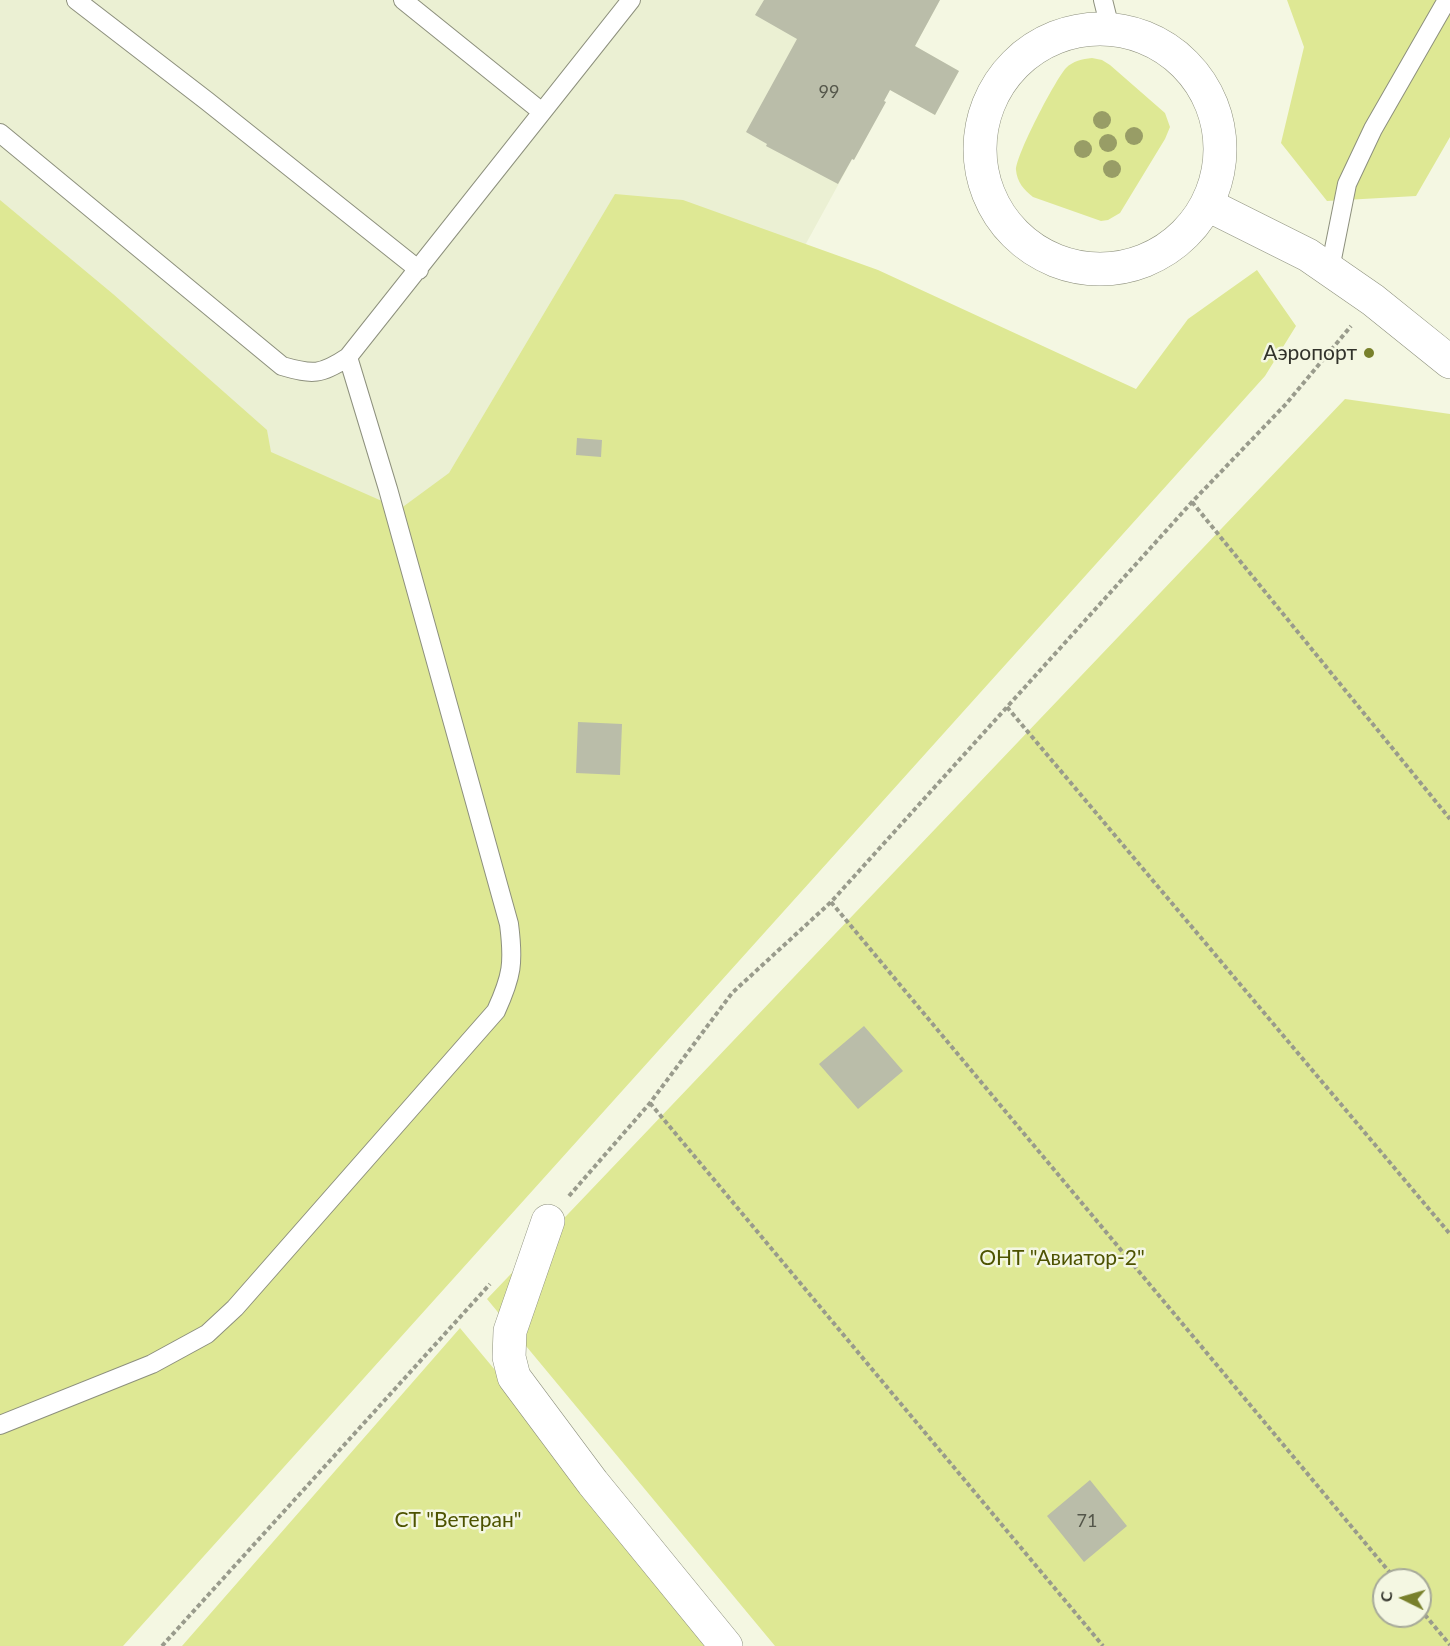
<!DOCTYPE html>
<html>
<head>
<meta charset="utf-8">
<style>
	body { margin:0 }
	#map { position:relative; width:1450px; height:1646px; overflow:hidden; background:#f4f7e2; font-family:Lato,sans-serif }
	canvas { display:block }
	.north { position:absolute; left:1372px; top:1568px; width:60px; height:60px; box-sizing:border-box; background:#f4f7e2; border:2px solid #a6a999; border-radius:50%; rotate:275deg; font-size:16px; font-weight:700; line-height:24px; text-align:center; color:#32332b }
	.north::after { content:''; display:block; margin:auto; width:21px; height:27px; background:#78802b; clip-path:polygon(50% 0,100% 100%,50% 72%,0 100%) }
</style>
</head>
<body>
<div id="map">
<canvas width="1450" height="1646"></canvas>
<div class="north">С</div>
</div>
<script>
const ctx = document.querySelector('canvas').getContext('2d');
ctx.lineJoin = 'round';
function paint(path, color) { ctx.fillStyle = color; ctx.fill(path, 'evenodd'); }
function trace(path, color, width, dash) { ctx.strokeStyle = color; ctx.lineWidth = width; ctx.lineCap = dash ? 'butt' : 'round'; ctx.setLineDash(dash || []); ctx.stroke(path); }
function drawText(font, color, halo, rows, align = 'center') {
  ctx.font = font + ' Lato,sans-serif'; ctx.lineWidth = 5; ctx.setLineDash([]); ctx.textBaseline = 'middle'; ctx.strokeStyle = halo; ctx.fillStyle = color; for (const [text, x, y, turn = 0] of rows) {
    ctx.save(); ctx.translate(x, y); ctx.rotate((+turn || 0) * Math.PI / 180); ctx.textAlign = isNaN(turn) ? turn : align; if (halo) ctx.strokeText(text, 0, 0); ctx.fillText(text, 0, 0); ctx.restore();
  }
}
paint(new Path2D(`
	M0,0H940L915,46L959,71L935,115L890,90L633,560L0,1646Z`), '#ebf0d3');
paint(new Path2D(`
	M1287,0H1450V137L1416,196L1327,201L1281,143L1304,47Z
	M1092,58L1102,60L1110,65L1165,113L1170,127L1165,139L1120,213L1108,220L1101,221L1033,197C1024,190 1017,182 1016,170C1016,155 1055,80 1066,68C1073,61 1082,59 1092,58Z
	M615,194L683,200L878,270L1136,389L1188,319L1257,270L1296,326L1265,376L123,1646H0V200L113,294L267,430L271,452L400,509L449,473Z
	M1345,399L1450,414V1646H775L487,1299ZM1384,1580H1420V1616H1384Z
	M460,1328L725,1646H182Z`), '#dee894');
paint(new Path2D(`
	M764,0H940L915,46L959,71L935,115L890,90L884,101L886,102L854,160L852,159L838,184L766,146L767,144L746,132L797,39L755,15Z
	M577,438L602,440L601,457L576,455Z
	M578,722L622,724L620,775L576,773Z
	M864,1026L903,1071L858,1109L819,1064Z
	M1090,1480L1127,1526L1084,1562L1047,1516Z`), '#babda9');
const lane = new Path2D(`
	M76,0L207,101L419,270
	M403,0L542,112
	M1103,0L1110,28
	M0,133L282,366C313,375 321,375 348,357L631,0
	M1330,269L1347,184L1373,129L1447,0
	M0,1425L152,1364L207,1334L235,1308L496,1011C512,976 514,963 509,924L388,489L348,357`);
const street = new Path2D(`
	M548,1221L510,1331L509,1357L514,1377L593,1483L726,1646`);
const secondary = new Path2D(`
	M980 149a120 120 0 1 1 240 0a120 120 0 1 1-240 0Z
	M1208,205L1308,255L1373,300L1450,362`);
trace(lane, '#8d907d', 20);
trace(street, '#8d907d', 34);
trace(secondary, '#8d907d', 34);
trace(new Path2D(`
	M1192,502L1450,819
	M1007,707L1450,1234
	M831,902L1396,1580
	M650,1103L1103,1646
	M569,1196L650,1103L732,993L831,902L1192,502L1286,404L1351,326
	M1420,1609L1450,1645
	M162,1646L490,1284`), '#999b8c', 4, [4.5, 3]);
trace(lane, '#fff', 18);
trace(street, '#fff', 33);
trace(secondary, '#fff', 33);
ctx.fillStyle = '#989d66';
for (const [x, y] of [
	[1102,120],
	[1134,136],
	[1108,143],
	[1083,149],
	[1112,169]
]) { ctx.beginPath(); ctx.arc(x, y, 9, 0, 2 * Math.PI); ctx.fill(); }
for (const [x, y, r, color] of [
	[1369,353,6,"#78802b"]
]) { const dot = new Path2D(); dot.arc(x, y, r, 0, 2 * Math.PI); ctx.fillStyle = color; ctx.fill(dot); trace(dot, '#f4f7e2', 2); }
drawText('18px', '#54564a', null, [
	["99",829,92],
	["71",1087,1521]
]);
drawText('21px', '#32332b', '#f4f7e2', [
	["Аэропорт",1357,353]
], 'right');
drawText('21px', '#4d5300', '#f4f7e2', [
	["ОНТ \"Авиатор-2\"",1062,1258],
	["СТ \"Ветеран\"",458,1520]
]);
</script>
</body>
</html>
